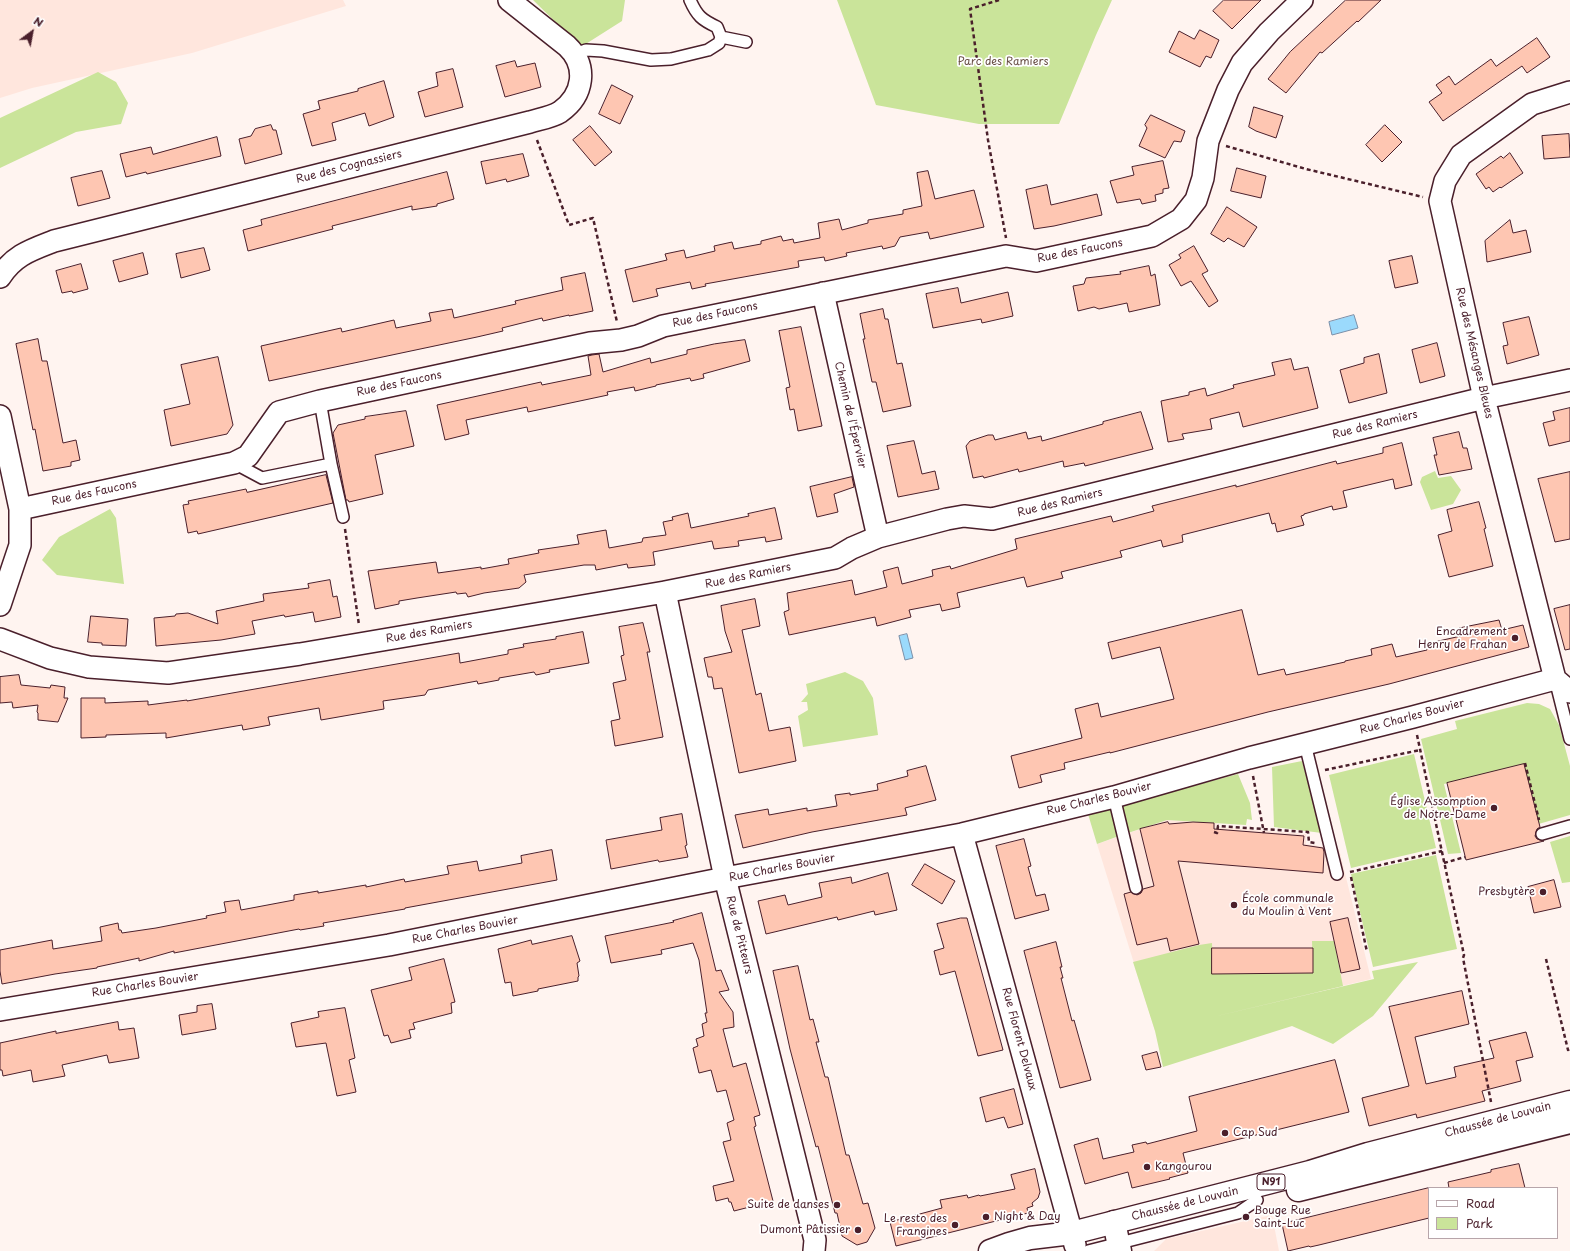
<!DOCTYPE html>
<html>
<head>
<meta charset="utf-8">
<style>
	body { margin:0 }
	#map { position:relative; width:1570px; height:1251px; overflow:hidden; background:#fff4f0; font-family:"Playpen Sans",sans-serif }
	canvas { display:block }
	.legend { position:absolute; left:1428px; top:1187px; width:130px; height:52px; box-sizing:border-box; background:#fff; border:1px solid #b7a5aa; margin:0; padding:5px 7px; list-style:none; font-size:12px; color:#4a1f2b }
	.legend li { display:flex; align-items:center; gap:8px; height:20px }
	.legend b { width:20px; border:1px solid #b7a5aa }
	.north { position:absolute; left:12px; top:12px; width:40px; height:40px; -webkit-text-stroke:3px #fff; paint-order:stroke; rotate:32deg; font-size:11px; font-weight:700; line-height:16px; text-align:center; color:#4a1f2b }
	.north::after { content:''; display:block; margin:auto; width:14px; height:18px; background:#4a1f2b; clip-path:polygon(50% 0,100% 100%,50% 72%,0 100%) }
</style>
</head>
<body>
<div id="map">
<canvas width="1570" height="1251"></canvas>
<ul class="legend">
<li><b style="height:5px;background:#fff"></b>Road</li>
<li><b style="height:11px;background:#cae49a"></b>Park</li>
</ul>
<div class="north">N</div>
</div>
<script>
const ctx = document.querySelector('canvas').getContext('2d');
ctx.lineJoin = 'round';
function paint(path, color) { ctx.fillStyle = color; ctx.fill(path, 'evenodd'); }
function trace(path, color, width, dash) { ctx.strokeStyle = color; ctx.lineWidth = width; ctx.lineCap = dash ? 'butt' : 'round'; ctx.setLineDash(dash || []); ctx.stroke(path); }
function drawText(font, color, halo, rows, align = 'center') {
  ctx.font = font + ' "Playpen Sans",sans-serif'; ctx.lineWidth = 3.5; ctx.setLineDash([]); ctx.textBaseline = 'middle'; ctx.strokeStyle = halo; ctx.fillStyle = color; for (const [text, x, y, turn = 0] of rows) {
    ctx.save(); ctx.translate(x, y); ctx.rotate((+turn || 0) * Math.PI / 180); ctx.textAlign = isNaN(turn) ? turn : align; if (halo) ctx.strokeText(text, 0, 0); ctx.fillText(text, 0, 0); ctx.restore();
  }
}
paint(new Path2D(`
	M0,0H343L346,6L192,53L32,88L0,98Z
	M1167,820L1217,823L1216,827L1306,834V844L1339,849L1371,979L1155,1031L1097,844Z
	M1272,1215L1279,1251H1154L1166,1239Z`), '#ffe6dd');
paint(new Path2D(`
	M533,0H625L622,21L581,47Z
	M837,0H1112L1096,35L1059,124H979L876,105Z
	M98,72L116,82L128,103L121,124L76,132L0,168V118Z
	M1435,471L1438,478L1451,476L1461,490L1453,504L1431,510L1420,482L1422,477Z
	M110,509L116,518L124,584L57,575L42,560L59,537Z
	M845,672L863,681L873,698L878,735L803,747L798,716L808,710L807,702H801L808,694L806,684Z
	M1527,703L1539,704L1550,709L1559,725L1570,766V815L1535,825L1520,765L1444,784L1461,853L1448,854L1421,739L1457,729L1455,721Z
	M1414,754L1436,848L1351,868L1329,775Z
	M1302,761L1322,833L1274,827L1272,767Z
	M1238,774L1250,803L1252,820L1247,819L1246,825L1167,820L1128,833L1122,805Z
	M1111,808L1119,836L1097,844L1088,814Z
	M1570,836V882L1562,883L1550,842Z
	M1436,855L1457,949L1373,967L1351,874Z
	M1312,941H1334L1343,986L1204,1019L1374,979L1372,971L1418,962L1373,1016L1333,1044L1292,1026L1163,1067L1155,1031L1133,962L1199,945L1212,943L1213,974L1313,973Z`), '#cae49a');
const water = new Path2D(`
	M1354,315L1358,328L1332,335L1329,322Z
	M907,634L913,658L905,660L899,636Z`);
paint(water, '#9bdafc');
trace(water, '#7b8fa8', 1);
const building = new Path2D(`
	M1224,0H1261L1232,29L1213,11Z
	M1346,0H1381L1358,22L1357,21L1322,53L1320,52L1286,93L1268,79L1290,52Z
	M1200,30L1219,40L1211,58L1206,56L1200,67L1169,52L1179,31L1194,39Z
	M1537,38L1550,57L1527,73L1522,66L1443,121L1429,102L1442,93L1436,85L1449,76L1455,85L1491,59L1496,66Z
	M515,61L517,67L535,63L541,87L505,97L496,66Z
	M453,69L463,107L425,117L418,92L438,86L436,73Z
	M384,81L394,117L369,126L365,113L332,123L336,140L312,146L303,114L320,109L318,101L358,91V89Z
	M612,85L633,96L620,124L599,114Z
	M1254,107L1283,116L1276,138L1256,131L1249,127Z
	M1151,115L1185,131L1181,142L1174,141L1165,158L1139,146L1147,128L1145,125Z
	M271,125L273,130H276L282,154L245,164L239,139L251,136L255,129Z
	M1385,125L1402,142L1382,162L1366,145Z
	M590,126L612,152L595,166L573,140Z
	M1569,134L1570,157L1544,159L1542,136Z
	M217,137L221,156L147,174L146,172L126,177L120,154L151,147L153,154Z
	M1510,153L1523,173L1501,188L1500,187L1493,192L1489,187L1486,189L1476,174L1501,156L1503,158Z
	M523,154L529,176L507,182L506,179L486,184L481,162Z
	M1163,161L1169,188L1163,189V193L1155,195L1156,201L1142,204L1140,199L1117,203L1110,181L1134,175L1132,167Z
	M1237,168L1266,176L1261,198L1231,191Z
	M102,171L110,198L78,206L71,178Z
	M928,171L935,199L974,190L984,227L930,239L928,232L900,237L895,246L883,249L882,246L846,253L847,256L825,261L824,257L798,261L799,267L705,284L706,286L692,289L690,282L656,289L658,296L633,302L625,270L667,260L665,254L684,250L686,258L715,251L714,246L732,242L734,249L761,244V241L781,236L783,241L793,239L794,243L820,238L818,223L839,219L842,230L868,223V220L903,214V210L922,206L917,173Z
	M447,172L454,199L437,204V206L412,210V206L332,226L333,229L248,251L243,230L262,225L261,220Z
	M1047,185L1051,205L1097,194L1102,215L1054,226L1034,229L1026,190Z
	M1227,207L1257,227L1244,247L1228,238L1224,242L1211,234Z
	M1510,220L1513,233L1526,230L1531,252L1487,262L1485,241Z
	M1194,246L1208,271L1202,274L1218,301L1209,307L1191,281L1181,286L1169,265L1181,258L1179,255Z
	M204,248L210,270L181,278L176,254Z
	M143,253L148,274L119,282L113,261Z
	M1412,256L1418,283L1395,288L1389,261Z
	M81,264L88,289L73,293L72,291L62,293L56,271Z
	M1149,266L1151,276L1155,274L1160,305L1129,312L1127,303L1099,309L1094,307L1078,311L1073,286L1084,284L1086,278L1121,274L1120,272Z
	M585,273L593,311L569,316V315L543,321L542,318L502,328L503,331L477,337L269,381L261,346L341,328L342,332L394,320L396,328L431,321L429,313L452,309L454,318L516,304L515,301L563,290L561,278Z
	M958,288L961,303L1008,292L1013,316L982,323L981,319L933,328L926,294Z
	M883,309L885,319H888L897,364L902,363L911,406L883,412L876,382H872L863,339H865L860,314Z
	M1529,317L1539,355L1507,364L1503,346L1508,345L1503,323Z
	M801,327L822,426L798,431L794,409L790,410L786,388L790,387L779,331Z
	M38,339L42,361H47L63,443L76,440L80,460L71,462V466L43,471L35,429L33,430L16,344Z
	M745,340L750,361L703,374L704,378L691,381L690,378L656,385V386L635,391L634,387L607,392L608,395L528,412L527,407L466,420L469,434L445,440L437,405L541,382L542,385L591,375L588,356L592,355L599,354L603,372L650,358L651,363L687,354V350L714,344Z
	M1437,343L1445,376L1420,383L1412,350Z
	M1379,354L1387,393L1349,403L1340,370L1364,363V358Z
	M218,357L233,425L227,434L171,446L164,410L190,404L181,365Z
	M1291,359L1294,370L1308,367L1318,408L1243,427L1239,412L1210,419L1212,429L1182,434L1184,439L1168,442L1161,401L1189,395V392L1205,388L1207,396L1234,388L1233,385L1275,375L1272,363Z
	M1570,408V441L1549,446L1543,423L1555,420L1553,412Z
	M406,411L414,446L375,455L383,494L349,502L348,500H346L333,433L338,425L365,419V417Z
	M1141,412L1153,449L1085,466L1084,463L1064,467L1063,461L1019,472L1018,469L984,478L983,476L973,478L966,446L970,441L988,435H993L995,440L1026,432L1028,439L1041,436L1042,441L1103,424V422Z
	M1459,432L1463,448H1467L1472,469L1439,475L1434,455H1437L1433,438Z
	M914,441L922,474L935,471L939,489L898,497L887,446Z
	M1402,443L1412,485L1395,489L1393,479L1343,491L1347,507L1333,510L1332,506L1304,514V515L1301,516L1304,525L1277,532L1275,523L1272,524L1269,513L1182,535L1183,542L1163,547L1161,540L1120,551L1122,557L1061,572L1063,578L1027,587L1024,577L957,593L960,607L942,611L940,604L909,610L911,617L877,626L875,617L789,635L784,612L789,610L787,593L852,580L855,595L887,587L883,571L898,567L902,584L933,576L932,570L950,566L951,569L1017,549L1015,539L1111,516L1113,522L1154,511L1152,506L1236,485V487L1336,461L1337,464L1383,453V448Z
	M1570,472V539L1555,542L1538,479Z
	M326,475L333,503L198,534L197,531L188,533L183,505L189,504L188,501L246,489L247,492Z
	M852,477L854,487L834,494L838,512L817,517L810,487Z
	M1479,502L1486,528L1484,529L1493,566L1449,577L1438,535L1452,531L1447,510Z
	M775,508L782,539L766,542L765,537L738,541L739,546L714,549L712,541L653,552L655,565L628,568L627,564L596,570L595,565H584L524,575L526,582L519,588L484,593L468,597L466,593L457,594L456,592L417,598L399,601V604L375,609L368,571L436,562L438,573L481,567V569L509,564L508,559L539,553L538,550L579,544L577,535L606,530L609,548L642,542L643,538L666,535L663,522L673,520L672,517L688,513L691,528L749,516L748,514Z
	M330,580L333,597L337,596L341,617L315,622L313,612L285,617L284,615L252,621L255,634L221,640L156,646L154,618L175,616L176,614L188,613L218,624L216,611L264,601L263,594L309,588L308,584Z
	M755,599L760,626L742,630L756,695L761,693L769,731L790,727L796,761L739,773L722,688L714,689L712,677H708L704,658L732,652L725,631L721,606Z
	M1570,605V649L1565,650L1554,609Z
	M1242,610L1258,675L1284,669L1286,675L1345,662V661L1372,655L1371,649L1392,644L1396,657L1427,650L1425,644L1461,636L1459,628L1499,620L1502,630L1523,625L1529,647L1389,684L1268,712L1110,753V752L1064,763L1065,769L1040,775L1042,782L1019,788L1011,756L1082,738L1075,709L1098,703L1101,717L1174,699L1160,647L1112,659L1108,643Z
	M91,616L128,619L126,646L102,645V643L88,642Z
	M643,623L650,652H647L663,737L615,746L611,721L620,719L613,683L626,680L621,656L624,655L619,627Z
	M583,632L589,663L549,670L550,672L536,675L534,672L499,678V680L478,684L477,681L428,690L425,695L383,701L384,709L321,720L319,708L268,717L270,725L243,730L242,725L166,738V733L106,735V737L81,738V698H105V703L148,701V705L187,700V701L459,653L460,663L508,654V650L524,647L523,644L556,639V637Z
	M19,675L21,685L50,688L51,685L65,687L64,698H68L58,722L38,720V713L37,712L38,705L13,708L12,702L0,703V677Z
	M1524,764L1540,827L1537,829L1535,836L1537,839L1544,841L1466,860L1447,783Z
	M926,766L936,800L905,808L907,815L812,832L743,848L735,815L768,809L769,815L807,808V811L837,806L835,795L850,793V795L878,790L877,784L908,776L907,771Z
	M682,814L687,845L685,846L688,857L659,862L658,860L611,869L606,840L662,830L660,818Z
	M1168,822L1169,824L1193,822L1214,823V829L1304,836L1303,845L1323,848L1324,852L1323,873L1178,861L1199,944L1170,951L1167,938L1137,945L1124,894L1131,892L1137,895L1141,893L1143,889L1154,886L1140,829Z
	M1024,839L1031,866L1028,867L1036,896L1045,894L1049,910L1015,919L996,846Z
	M552,850L557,880L405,908V909L323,923L324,926L300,930L299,929L174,953V951L139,961V958L97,967V968L55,974L2,984L0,971V950L52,940L53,949L102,941L100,927L118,923L119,930H121L122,933L156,928L207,918L206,916L226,912L224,902L239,900L241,910L294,900V895L318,891V893L366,885V887L404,879L405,882L449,874L447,866L477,861L479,871L522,863L521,856Z
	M925,864L955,881L942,904L912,885Z
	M888,873L897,910L875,915L874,911L838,920L837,917L766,934L758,901L785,895L788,905L822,897L819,883L851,877L852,883Z
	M1554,880L1561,907L1534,913L1528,887Z
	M702,913L716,971L721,970L729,990L719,992L733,1012L734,1027L723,1029L733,1067L746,1063L760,1115L754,1117L756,1126L754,1127L773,1201L734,1211L731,1202H729L728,1198L716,1201L713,1186L734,1181L723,1142L731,1140L727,1123L734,1120L726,1090L717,1092L711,1070L699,1073L693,1048L698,1046L696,1039L704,1036L702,1024L707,1022L705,1013H707L699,960L693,943L661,950L662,954L611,963L605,936L674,922L673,921Z
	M961,918H967L1003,1050L978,1056L955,971L940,975L934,951L944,948L937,924Z
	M1348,918L1360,969L1341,973L1330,922Z
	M572,936L580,961L577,963L579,976L578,977V981L538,989V991L513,996L511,982L505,983L498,949L531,940L532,944Z
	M1056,942L1062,967H1060L1063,978H1061L1072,1021L1074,1020L1091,1080L1060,1088L1024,951Z
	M1212,948H1313V973L1212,974Z
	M444,959L455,1002L451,1003L452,1013L413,1023L415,1029L409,1030L411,1038L391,1043L388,1035L384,1036L371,990L412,980L409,968Z
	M798,966L810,1020L813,1019L819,1042H816L825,1077H828L846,1155H849L863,1204L868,1203L875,1228L867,1242L857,1245L842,1236L837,1213H835L818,1146L816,1147L790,1049L773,971Z
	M1462,991L1469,1024L1415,1037L1426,1084L1456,1077L1454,1067L1494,1058L1489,1041L1526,1032L1533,1057L1516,1061L1521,1081L1482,1091L1485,1101L1417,1118L1416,1114L1369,1126L1362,1098L1409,1086L1389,1007Z
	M212,1004L216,1029L182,1035L179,1015L197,1012V1006Z
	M345,1008L355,1058L349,1060L356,1092L337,1096L326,1043L296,1047L291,1023L319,1017L318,1012Z
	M118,1022L119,1030L134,1028L139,1058L109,1063L107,1055L62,1065L65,1076L33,1082L31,1070L3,1076L2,1070H0V1043L56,1031V1033Z
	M1157,1052L1161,1067L1146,1070L1142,1056Z
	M1335,1060L1349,1112L1183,1153L1188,1173L1169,1178L1170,1179L1132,1188L1128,1172L1085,1184L1074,1145L1098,1138L1103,1159L1134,1152L1132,1145L1146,1142L1147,1144L1197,1131L1189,1097Z
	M1014,1089L1023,1124L1008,1128L1004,1117L986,1122L980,1098Z
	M1519,1164L1525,1188H1449L1448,1182L1491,1172V1170Z
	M1035,1169L1040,1192L1038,1198L1032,1203L1033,1206L1027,1208L1028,1213L896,1246L890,1222L942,1208L940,1200L967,1195L968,1198L979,1195L980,1196L1015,1189L1011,1175Z
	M1429,1188V1218L1319,1245L1310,1247L1309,1246L1288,1251L1282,1224Z`);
paint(building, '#fec6b2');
trace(building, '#4a1f2b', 1);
const service = new Path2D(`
	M721,37L746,42
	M575,54L586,50L603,51L651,60L671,59L708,50L719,43L721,37L717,27C702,20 697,16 690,0
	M320,401L331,464L343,517
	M234,463L262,478L331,464
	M1556,683L1570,739
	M1305,744L1337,874
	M1114,797L1136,888
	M1542,834L1570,826
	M1088,1251L1238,1213L1257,1200`);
const minor = new Path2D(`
	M0,277C14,255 31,250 54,241L530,122C540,119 552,117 560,112C584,95 588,66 567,46L509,0
	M823,293L878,537
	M0,416L20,509V545L0,605
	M20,509L234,463L248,456L279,412L320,401L590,343L621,340L638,336L663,326L1006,256L1036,261L1152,236L1181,219L1196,200L1203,178L1208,141L1228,90L1242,63L1269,32L1302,0
	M665,592L725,878L815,1240L814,1251
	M0,639L50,658L89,667L168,673L300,654L665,592L835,558L852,548L878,537L947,519L964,516L992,519L1484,398L1570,380
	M1555,679L1484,398L1440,201L1445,181L1461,155L1532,104L1570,92
	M1555,679L1570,692
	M962,834L1075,1245
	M0,1010L389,945L725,878L962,834L1114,797L1249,758L1413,717L1555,679`);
const tertiary = new Path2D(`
	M1114,1222L1120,1251`);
const primary = new Path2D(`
	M1298,1190L1570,1122
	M990,1251L1009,1244L1030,1238L1072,1233L1310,1172L1368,1154L1570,1102`);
trace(service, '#4a1f2b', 14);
trace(minor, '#4a1f2b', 24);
trace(tertiary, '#4a1f2b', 25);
trace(primary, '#4a1f2b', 25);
trace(new Path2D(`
	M999,0L970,9L988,140L1006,238
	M537,140L569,225L593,218L617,322
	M1226,146L1306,169L1423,197
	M345,529L359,625
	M1417,735L1464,955L1463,958L1491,1102
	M1525,763L1539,820
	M1325,770L1420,750
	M1253,776L1264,833
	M1214,832L1217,833L1218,826L1308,832L1309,842L1315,843
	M1444,863L1465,857
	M1350,872L1442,851
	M1351,877L1367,952
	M1546,959L1568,1050L1570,1049`), '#4a1f2b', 2.5, [4, 3]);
trace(service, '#fff', 11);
trace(minor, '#fff', 21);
trace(tertiary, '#fff', 22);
trace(primary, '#fff', 22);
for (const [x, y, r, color] of [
	[1515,638,4,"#4a1f2b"],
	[1494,808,4,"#4a1f2b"],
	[1543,892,4,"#4a1f2b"],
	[1234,905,4,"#4a1f2b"],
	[1225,1133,4,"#4a1f2b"],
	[1147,1167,4,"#4a1f2b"],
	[837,1205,4,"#4a1f2b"],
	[986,1217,4,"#4a1f2b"],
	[1246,1217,4,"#4a1f2b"],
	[955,1225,4,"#4a1f2b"],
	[858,1230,4,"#4a1f2b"]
]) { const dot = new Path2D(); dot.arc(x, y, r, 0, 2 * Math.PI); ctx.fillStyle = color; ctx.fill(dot); trace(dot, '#fff', 1.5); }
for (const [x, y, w] of [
	[1271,1182,28]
]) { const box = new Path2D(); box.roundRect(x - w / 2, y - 8, w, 16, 3); ctx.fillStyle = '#fff'; ctx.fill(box); trace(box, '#4a1f2b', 1); }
drawText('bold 10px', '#4a1f2b', null, [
	["N91",1271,1182]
]);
drawText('11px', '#6a5047', '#fff', [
	["Parc des Ramiers",1003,62]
]);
drawText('11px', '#4a1f2b', '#fff', [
	["Rue des Cognassiers",349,167,-14],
	["Rue des Faucons",1080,251,-11],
	["Rue des Faucons",715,315,-12],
	["Rue des Mésanges Bleues",1474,353,77],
	["Rue des Faucons",399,384,-12],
	["Chemin de l'Épervier",850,415,77],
	["Rue des Ramiers",1375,425,-14],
	["Rue des Faucons",94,493,-12],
	["Rue des Ramiers",1060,503,-14],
	["Rue des Ramiers",748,576,-12],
	["Rue des Ramiers",429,632,-10],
	["Rue Charles Bouvier",1412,717,-15],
	["Rue Charles Bouvier",1099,799,-14],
	["Rue Charles Bouvier",782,868,-11],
	["Rue Charles Bouvier",465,930,-11],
	["Rue de Pitteurs",739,935,76],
	["Rue Charles Bouvier",145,985,-9],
	["Rue Florent Delvaux",1019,1039,75],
	["Chaussée de Louvain",1498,1120,-15],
	["Chaussée de Louvain",1185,1204,-14]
]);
drawText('11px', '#4a1f2b', '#fff', [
	["Encadrement",1507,632],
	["Henry de Frahan",1507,645],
	["Église Assomption",1486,802],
	["de Notre-Dame",1486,815],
	["Presbytère",1535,892],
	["École communale",1242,899,"left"],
	["du Moulin à Vent",1242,912,"left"],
	["Cap Sud",1233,1133,"left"],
	["Kangourou",1155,1167,"left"],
	["Suite de danses",829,1205],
	["Bouge Rue",1254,1211,"left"],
	["Saint-Luc",1254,1224,"left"],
	["Night & Day",994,1217,"left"],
	["Le resto des",947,1219],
	["Frangines",947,1232],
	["Dumont Pâtissier",850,1230]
], 'right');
</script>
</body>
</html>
